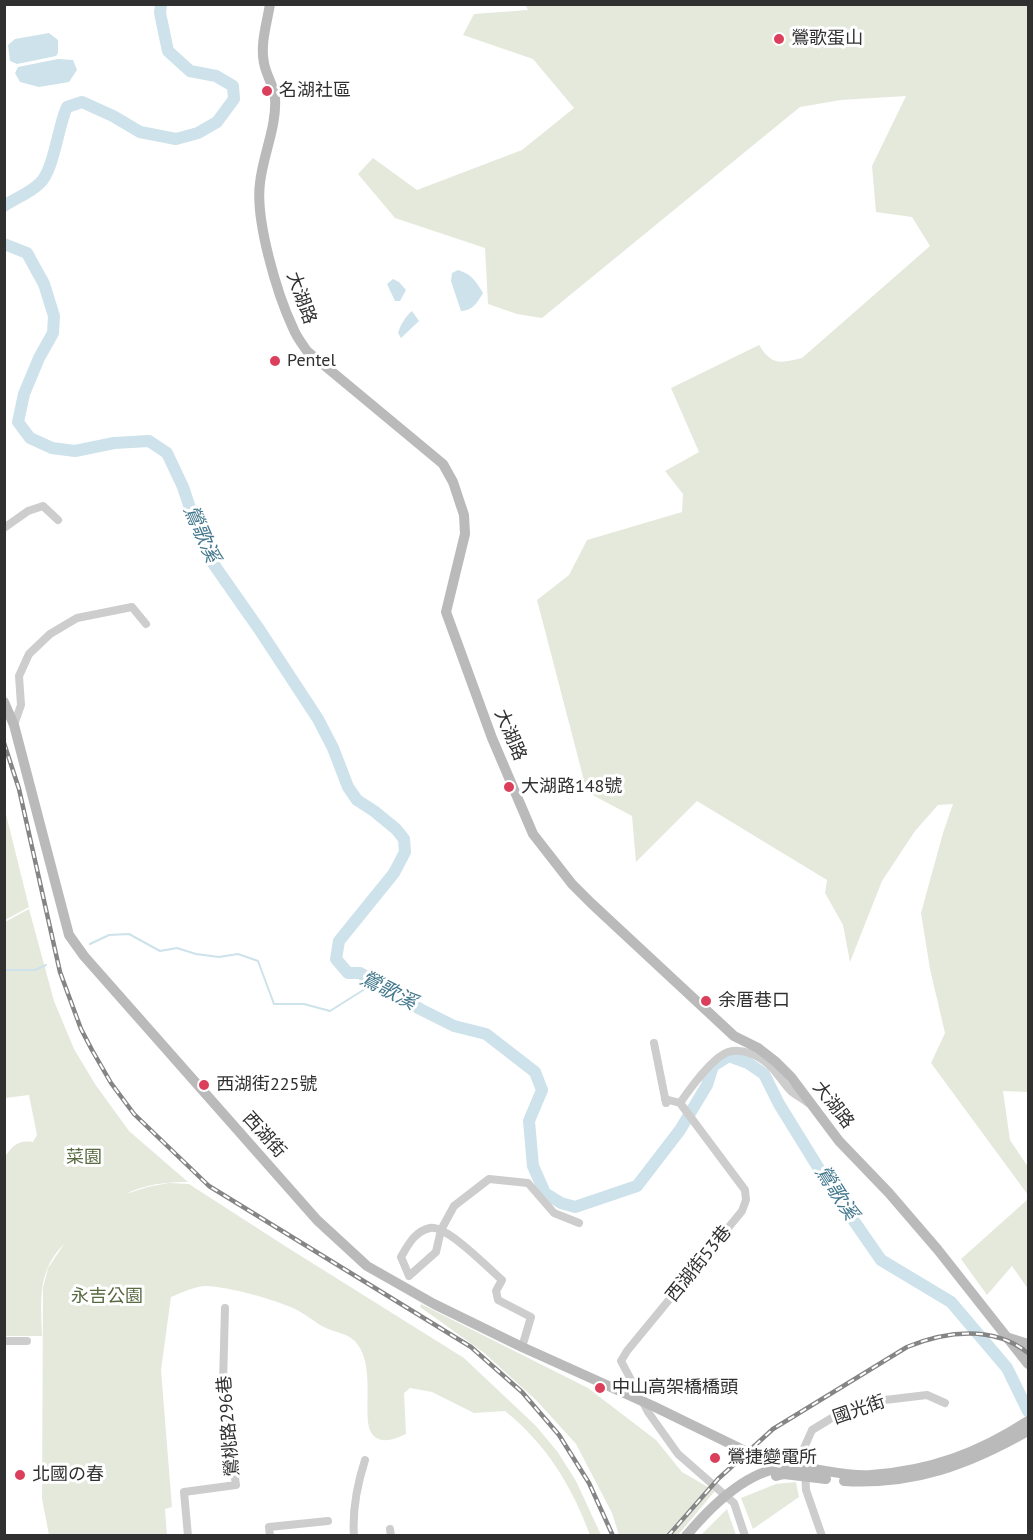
<!DOCTYPE html>
<html>
<head>
<meta charset="utf-8">
<style>
	body { margin:0 }
	#map { position:relative; width:1033px; height:1540px; overflow:hidden; background:#fff; font-family:"PT Sans",sans-serif }
	canvas { display:block }
	.frame { position:absolute; inset:0; border:6px solid #303030; pointer-events:none }
</style>
</head>
<body>
<div id="map">
<canvas width="1033" height="1540"></canvas>
<div class="frame"></div>
</div>
<script>
const ctx = document.querySelector('canvas').getContext('2d');
ctx.lineJoin = 'round';
function paint(path, color) { ctx.fillStyle = color; ctx.fill(path, 'evenodd'); }
function trace(path, color, width, dash) { ctx.strokeStyle = color; ctx.lineWidth = width; ctx.lineCap = dash ? 'butt' : 'round'; ctx.setLineDash(dash || []); ctx.stroke(path); }
function drawText(font, color, halo, rows, align = 'center') {
  ctx.font = font + ' "PT Sans","Noto Sans TC","Noto Sans JP",sans-serif'; ctx.lineWidth = 6; ctx.setLineDash([]); ctx.textBaseline = 'middle'; ctx.strokeStyle = halo; ctx.fillStyle = color; for (const [text, x, y, turn = 0] of rows) {
    ctx.save(); ctx.translate(x, y); ctx.rotate((+turn || 0) * Math.PI / 180); ctx.textAlign = isNaN(turn) ? turn : align; if (halo) ctx.strokeText(text, 0, 0); ctx.fillText(text, 0, 0); ctx.restore();
  }
}
paint(new Path2D(`
	M525,4L1028,5V1092L1003,1091L1010,1140L1028,1167V1195L931,1063L945,1033L930,969L921,913L943,833L953,804L938,805L915,831L882,881L850,962L843,925L825,893L827,880L697,801L636,862L632,816L587,792L537,600L569,575L587,540L682,512L683,494L665,471L699,452L671,388L759,345C772,366 780,363 802,358L930,246L912,217L876,212L872,166L906,96L841,100L800,107L542,318L517,314L488,304L485,248L395,218L358,174L373,158L417,190L522,150L574,108L533,59L463,35L474,14L528,10Z
	M4,806L29,907L5,920H4Z
	M29,909L54,1001L74,1049L95,1084L129,1131L188,1182C167,1182 145,1184 126,1194L147,1187L169,1183L189,1184L285,1246L464,1358L535,1425L557,1451L576,1481L601,1535H590C572,1486 546,1444 505,1411L474,1413L432,1392L410,1388L404,1393L406,1434C395,1439 381,1445 372,1434C361,1419 376,1370 358,1345C351,1334 337,1333 326,1328C315,1323 306,1314 295,1309C273,1299 230,1287 206,1286C195,1286 181,1293 171,1297L161,1370L172,1507L165,1509L167,1535H49L42,1499L43,1288L48,1268L64,1244C37,1271 41,1301 42,1336H4L5,1157C12,1146 18,1140 33,1142L37,1135L29,1095L5,1098V922Z
	M1028,1199V1289L1012,1266L987,1295L961,1259Z
	M421,1304L588,1388L656,1440L682,1472L715,1491L678,1535H619L612,1513L576,1444L536,1400L483,1352L420,1307Z
	M796,1482L799,1497L753,1529L741,1498L776,1484Z
	M727,1509L736,1535H701Z`), '#e5e9dc');
paint(new Path2D(`
	M49,33L58,40V53L56,56L17,64L10,61L8,45L15,39Z
	M58,59L73,60L77,70L69,82L39,87L20,82L15,73L18,67Z
	M458,270C471,274 476,281 483,293C478,302 472,311 461,311L451,281L452,273Z
	M393,279L399,282L406,290L400,301H395L387,284Z
	M412,311L419,321L401,338L398,333C401,324 405,317 412,311Z`), '#cde2eb');
trace(new Path2D(`
	M90,944L109,935L129,934L160,951L177,948L196,954L219,957L238,954L258,961L274,1004H304L330,1011L376,982
	M4,970H35L46,965`), '#cde2eb', 2);
trace(new Path2D(`
	M4,206C16,198 30,193 40,183C54,170 58,126 67,107L82,102L113,116L140,132L176,139L198,133L217,122L234,99L233,86L216,76L190,71L168,51L160,13L161,4
	M4,244L27,253L44,284L54,316L53,333L39,358L24,394L18,422L30,438L52,448L75,451L114,443L149,441L167,453L183,487L199,535L210,559L259,629L318,719L333,748L348,787L357,800L374,811L396,829L404,839L405,852L394,873L339,941L336,959L348,973H360L420,1009L454,1026L486,1034L535,1072L542,1090L529,1121L533,1166L545,1193L561,1203L575,1207L637,1186L680,1130L707,1085L713,1066L729,1056L748,1063L764,1074L779,1104L829,1185L881,1260L951,1302L1007,1368L1028,1411`), '#cde2eb', 12);
trace(new Path2D(`
	M4,528L28,511L43,506L58,520
	M14,725L21,705L19,676L29,654L50,634L77,618L132,607L146,624
	M654,1043L666,1103
	M665,1099L680,1103L745,1190L746,1200L742,1211L627,1351L621,1361L648,1412L678,1454L734,1503L745,1536
	M680,1103C689,1090 713,1057 728,1052C742,1048 758,1055 768,1064C777,1071 783,1084 792,1092C797,1096 803,1099 808,1103
	M4,1341H27
	M522,1347L531,1317L498,1300L496,1291L502,1280C489,1269 447,1225 430,1228C415,1231 408,1245 401,1257L409,1276L436,1252L441,1230L454,1206L489,1179L528,1183L554,1213L579,1223
	M390,1529L391,1536
	M188,1536L184,1492L236,1485L225,1411L223,1383L225,1308
	M270,1536L269,1527L328,1521
	M354,1536C352,1509 357,1485 365,1460
	M822,1536L806,1490L804,1448L812,1430L840,1413L885,1400L927,1395L945,1403`), '#cdcdcd', 8);
trace(new Path2D(`
	M270,4C267,23 260,44 264,63C266,75 274,86 275,98C277,126 263,155 260,183C255,220 277,294 293,328C296,336 302,344 307,351L431,454L443,464L453,482L464,515L465,534L446,612L492,738L533,834L572,884L591,903L734,1036L758,1048L776,1062L791,1077L839,1141L889,1193L938,1250L1028,1364
	M4,702L14,725L69,935L84,956L317,1220L367,1266L434,1304L522,1347L653,1406L780,1468L782,1471
	M1006,1337L1028,1344`), '#bababa', 10);
const rail = new Path2D(`
	M4,743L19,789L60,972L81,1029L92,1050L111,1083L134,1114L209,1186L471,1347L522,1392L559,1435L589,1483L613,1536
	M668,1536L718,1479L773,1429L907,1347C946,1331 993,1325 1028,1353`);
trace(rail, '#858585', 4.5);
trace(rail, '#fff', 2, [7]);
trace(new Path2D(`
	M776,1476L784,1474L826,1479
	M844,1481C914,1485 968,1465 1028,1431
	M686,1536C711,1506 751,1465 794,1467C820,1468 845,1477 871,1475C930,1471 979,1453 1028,1421`), '#bababa', 10);
for (const [x, y, r, color] of [
	[779,39,6,"#db3f5b"],
	[267,91,6,"#db3f5b"],
	[275,361,6,"#db3f5b"],
	[509,787,6,"#db3f5b"],
	[706,1001,6,"#db3f5b"],
	[204,1085,6,"#db3f5b"],
	[600,1388,6,"#db3f5b"],
	[715,1458,6,"#db3f5b"],
	[20,1475,6,"#db3f5b"]
]) { const dot = new Path2D(); dot.arc(x, y, r, 0, 2 * Math.PI); ctx.fillStyle = color; ctx.fill(dot); trace(dot, '#fff', 2); }
drawText('18px', '#303030', '#fff', [
	["鶯歌蛋山",791,39],
	["名湖社區",279,91],
	["Pentel",287,361],
	["大湖路148號",521,787],
	["余厝巷口",718,1001],
	["西湖街225號",216,1085],
	["中山高架橋橋頭",612,1388],
	["鶯捷變電所",727,1458],
	["北國の春",32,1475]
], 'left');
drawText('18px', '#303030', '#fff', [
	["大湖路",301,298,70],
	["大湖路",510,735,67],
	["大湖路",833,1105,52],
	["西湖街",264,1135,48],
	["西湖街53巷",699,1264,-51],
	["國光街",859,1410,-19],
	["鶯桃路296巷",229,1426,-95]
]);
drawText('18px', '#586a40', '#fff', [
	["菜園",84,1158],
	["永吉公園",107,1297]
]);
drawText('italic 20px', '#43798e', '#fff', [
	["鶯歌溪",201,534,66],
	["鶯歌溪",388,991,27],
	["鶯歌溪",836,1193,57]
]);
</script>
</body>
</html>
